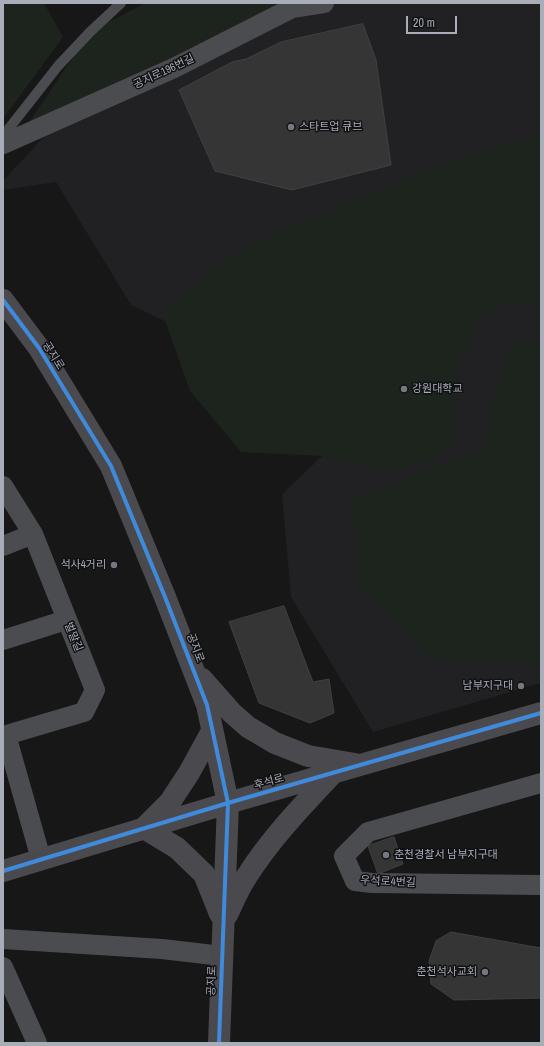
<!DOCTYPE html>
<html>
<head>
<meta charset="utf-8">
<style>
	body { margin:0 }
	#map { position:relative; width:544px; height:1046px; overflow:hidden; background:#171717; font-family:"Archivo Narrow",sans-serif }
	canvas { display:block }
	.frame { position:absolute; inset:0; border:4px solid #a8adb8; pointer-events:none }
	.scale { position:absolute; left:406px; top:16px; width:51px; height:18px; box-sizing:border-box; border:2px solid #a8adb8; border-top:0; padding-left:5px; font-size:12px; line-height:14px; white-space:nowrap; color:#a8adb8; -webkit-text-stroke:3px #111113; paint-order:stroke }
</style>
</head>
<body>
<div id="map">
<canvas width="544" height="1046"></canvas>
<div class="frame"></div>
<div class="scale">20 m</div>
</div>
<script>
const ctx = document.querySelector('canvas').getContext('2d');
ctx.lineJoin = 'round';
function paint(path, color) { ctx.fillStyle = color; ctx.fill(path, 'evenodd'); }
function trace(path, color, width, dash) { ctx.strokeStyle = color; ctx.lineWidth = width; ctx.lineCap = dash ? 'butt' : 'round'; ctx.setLineDash(dash || []); ctx.stroke(path); }
function drawText(font, color, halo, rows, align = 'center') {
  ctx.font = font + ' "Archivo Narrow","Noto Sans KR",sans-serif'; ctx.lineWidth = 3; ctx.setLineDash([]); ctx.textBaseline = 'middle'; ctx.strokeStyle = halo; ctx.fillStyle = color; for (const [text, x, y, turn = 0] of rows) {
    ctx.save(); ctx.translate(x, y); ctx.rotate((+turn || 0) * Math.PI / 180); ctx.textAlign = isNaN(turn) ? turn : align; if (halo) ctx.strokeText(text, 0, 0); ctx.fillText(text, 0, 0); ctx.restore();
  }
}
paint(new Path2D(`
	M209,3H541V683L373,732L291,597L282,494L337,442L197,336L131,305L56,182L3,190V181L98,78Z`), '#212123');
paint(new Path2D(`
	M3,3H44L63,37L3,119Z
	M145,3H343L296,16L11,149L90,32Z
	M541,137V304H505L481,318L457,367L455,439L435,459L384,472L323,456L241,452L190,391L161,309L251,244L468,153Z
	M513,343L541,344V664L427,658L357,584L353,498L480,451Z`), '#1d241e');
const building = new Path2D(`
	M363,24L376,60L391,165L292,190L215,171L179,90L232,62L246,59L281,42Z
	M284,606L313,682L329,679L334,713L310,723L259,703L229,622Z
	M394,837L403,864L378,874L368,846Z
	M451,932L541,948V998L454,1000L431,984L429,961L436,941Z`);
paint(building, '#353536');
trace(building, '#3f4043', 1);
trace(new Path2D(`
	M3,136L58,66L90,32L121,3`), '#4b4c50', 10);
trace(new Path2D(`
	M3,144L174,68L292,8L324,3
	M3,486L33,534L95,690L84,712L3,736
	M3,546L33,534
	M3,640L66,620
	M6,735L41,859
	M541,783L368,832L344,856L355,881L372,883L541,885
	M3,939L162,949L222,956
	M3,967L37,1043`), '#4b4c50', 20);
trace(new Path2D(`
	M3,300L39,348L111,466L165,597L207,705L228,803L219,1043
	M202,679L232,713L248,727L275,743L308,756L355,764
	M212,731L189,773L170,802L144,828L177,848L204,874L220,914
	M3,871L228,803L541,713
	M227,915C233,902 239,888 247,876C271,838 303,805 334,772`), '#4a4a4e', 22);
trace(new Path2D(`
	M3,300L39,348L111,466L165,597L207,705L228,803L219,1043
	M3,871L228,803L541,713`), '#408adc', 4);
for (const [x, y, r, color] of [
	[291,127,4,"#757880"],
	[404,389,4,"#757880"],
	[114,565,4,"#757880"],
	[521,686,4,"#757880"],
	[386,855,4,"#757880"],
	[485,972,4,"#757880"]
]) { const dot = new Path2D(); dot.arc(x, y, r, 0, 2 * Math.PI); ctx.fillStyle = color; ctx.fill(dot); trace(dot, '#111113', 1.5); }
drawText('11px', '#a8adb8', '#111113', [
	["공지로196번길",164,72,-25],
	["공지로",53,356,58],
	["벌말길",73,637,68],
	["공지로",195,648,69],
	["후석로",269,782,-16],
	["우석로4번길",388,882,3],
	["공지로",212,981,-88]
]);
drawText('11px', '#a8adb8', '#111113', [
	["스타트업 큐브",299,127],
	["강원대학교",412,389],
	["석사4거리",106,565,"right"],
	["남부지구대",513,686,"right"],
	["춘천경찰서 남부지구대",394,855],
	["춘천석사교회",477,972,"right"]
], 'left');
</script>
</body>
</html>
